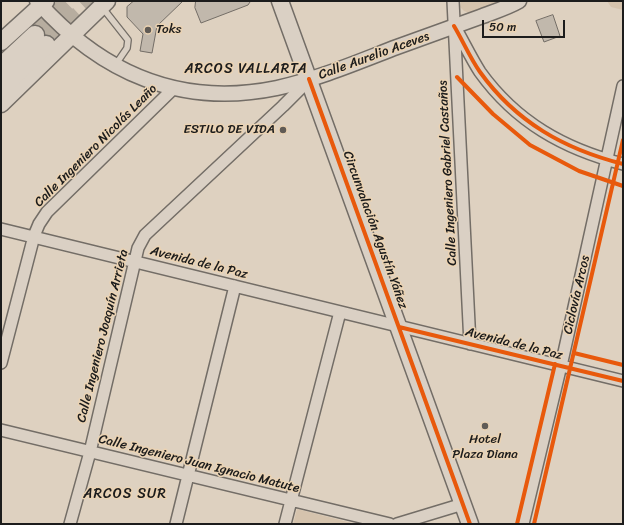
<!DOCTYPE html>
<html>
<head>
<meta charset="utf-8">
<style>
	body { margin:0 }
	#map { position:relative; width:624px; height:525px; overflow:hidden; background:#ded1c0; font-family:Sriracha,sans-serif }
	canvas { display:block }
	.frame { position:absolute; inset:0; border:2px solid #1c1c1c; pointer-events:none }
	.scale { position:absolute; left:482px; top:20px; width:83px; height:18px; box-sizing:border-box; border:2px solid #1c1c1c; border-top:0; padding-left:5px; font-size:12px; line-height:14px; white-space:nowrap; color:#1c1c1c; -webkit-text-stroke:3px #ebd3b3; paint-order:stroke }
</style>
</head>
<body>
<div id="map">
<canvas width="624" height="525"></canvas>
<div class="frame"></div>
<div class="scale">50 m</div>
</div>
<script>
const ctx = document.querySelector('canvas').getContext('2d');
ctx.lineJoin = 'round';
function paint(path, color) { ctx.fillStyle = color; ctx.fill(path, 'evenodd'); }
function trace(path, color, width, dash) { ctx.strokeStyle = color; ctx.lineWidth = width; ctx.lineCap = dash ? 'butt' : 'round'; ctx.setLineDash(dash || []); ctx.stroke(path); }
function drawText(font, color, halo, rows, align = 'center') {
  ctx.font = font + ' Sriracha,sans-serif'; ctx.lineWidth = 3; ctx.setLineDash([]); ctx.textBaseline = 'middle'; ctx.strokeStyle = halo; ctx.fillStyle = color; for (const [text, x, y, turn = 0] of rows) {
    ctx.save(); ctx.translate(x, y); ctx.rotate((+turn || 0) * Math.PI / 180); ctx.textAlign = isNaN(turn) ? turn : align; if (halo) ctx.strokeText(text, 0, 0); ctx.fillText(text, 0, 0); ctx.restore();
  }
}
paint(new Path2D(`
	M461,1H501L469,13L464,11L460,7Z
	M607,1H623V10L611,7Z
	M297,509L356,524H293Z`), '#d5c3ad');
const building = new Path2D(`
	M134,1H183L157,26L152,53L140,51L143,34L127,17V7Z
	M196,1H249L250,2L248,5L201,23L195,8Z
	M553,15L560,36L544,42L536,21Z`);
paint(building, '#c1b8ac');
trace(building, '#736d66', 1);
trace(new Path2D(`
	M35,35L70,1
	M46,45L94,1`), '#b7ad9f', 18, [18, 9]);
const service = new Path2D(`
	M102,7L128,40L127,48L116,64`);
const minor = new Path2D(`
	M453,1L470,344
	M456,29C464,43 471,58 480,72C516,122 564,149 623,164
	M1,229L623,381
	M1,363L34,236L39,224L47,212L174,88
	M1,430L390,524
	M70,524L90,452L138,248L145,235L283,106L309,80
	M176,524L235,286
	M285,524L340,312
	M397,524L463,504
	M523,524L563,357L623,86`);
const tertiary = new Path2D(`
	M37,1C101,73 181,108 277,88C318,79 358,62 397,47C425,37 452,27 480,17C493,12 507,8 519,1`);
const secondary = new Path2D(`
	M280,1L470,524
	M1,42L46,1
	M1,104L107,1`);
const primary = new Path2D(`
	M1,67L35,35
	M1,88L46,45`);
trace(service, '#736d66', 8);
trace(minor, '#736d66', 14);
trace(tertiary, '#736d66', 17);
trace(secondary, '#736d66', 19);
trace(primary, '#736d66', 21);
trace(service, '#dad0c4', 5.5);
trace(minor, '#dad0c4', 11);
trace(tertiary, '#dad0c4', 14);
trace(secondary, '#dad0c4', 16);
trace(primary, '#dad0c4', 18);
trace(new Path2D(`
	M454,26C463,41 470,58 480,72C516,122 564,149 623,164
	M457,77L493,114L530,145L579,171L623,186
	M309,79L470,524
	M399,327L623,381
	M574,353L623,365
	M517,524L555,364
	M534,524L623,140`), '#e8590c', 4);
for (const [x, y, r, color] of [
	[148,30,4,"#605b55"],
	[283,130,4,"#605b55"],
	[485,426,4,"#605b55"]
]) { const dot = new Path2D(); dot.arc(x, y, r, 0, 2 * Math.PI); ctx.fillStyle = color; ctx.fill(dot); trace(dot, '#ebd3b3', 1.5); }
drawText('13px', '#1c1c1c', '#ebd3b3', [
	["Toks",156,30],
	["ESTILO DE VIDA",275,130,"right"],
	["Hotel",485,440,"center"],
	["Plaza Diana",485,455,"center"]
], 'left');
drawText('13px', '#1c1c1c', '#ebd3b3', [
	["Calle Aurelio Aceves",374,56,-20],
	["Calle Ingeniero Nicolás Leaño",96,146,-45],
	["Calle Ingeniero Gabriel Castaños",448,173,-93],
	["Circunvalación Agustín Yáñez",375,230,70],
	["Avenida de la Paz",199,263,14],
	["Ciclovía Arcos",577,295,-77],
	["Calle Ingeniero Joaquín Arrieta",103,336,-76],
	["Avenida de la Paz",514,344,14],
	["Calle Ingeniero Juan Ignacio Matute",199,464,14]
]);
ctx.letterSpacing = '1px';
drawText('14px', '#1c1c1c', '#ebd3b3', [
	["ARCOS VALLARTA",246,69],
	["ARCOS SUR",125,494]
]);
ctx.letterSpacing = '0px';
</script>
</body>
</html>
